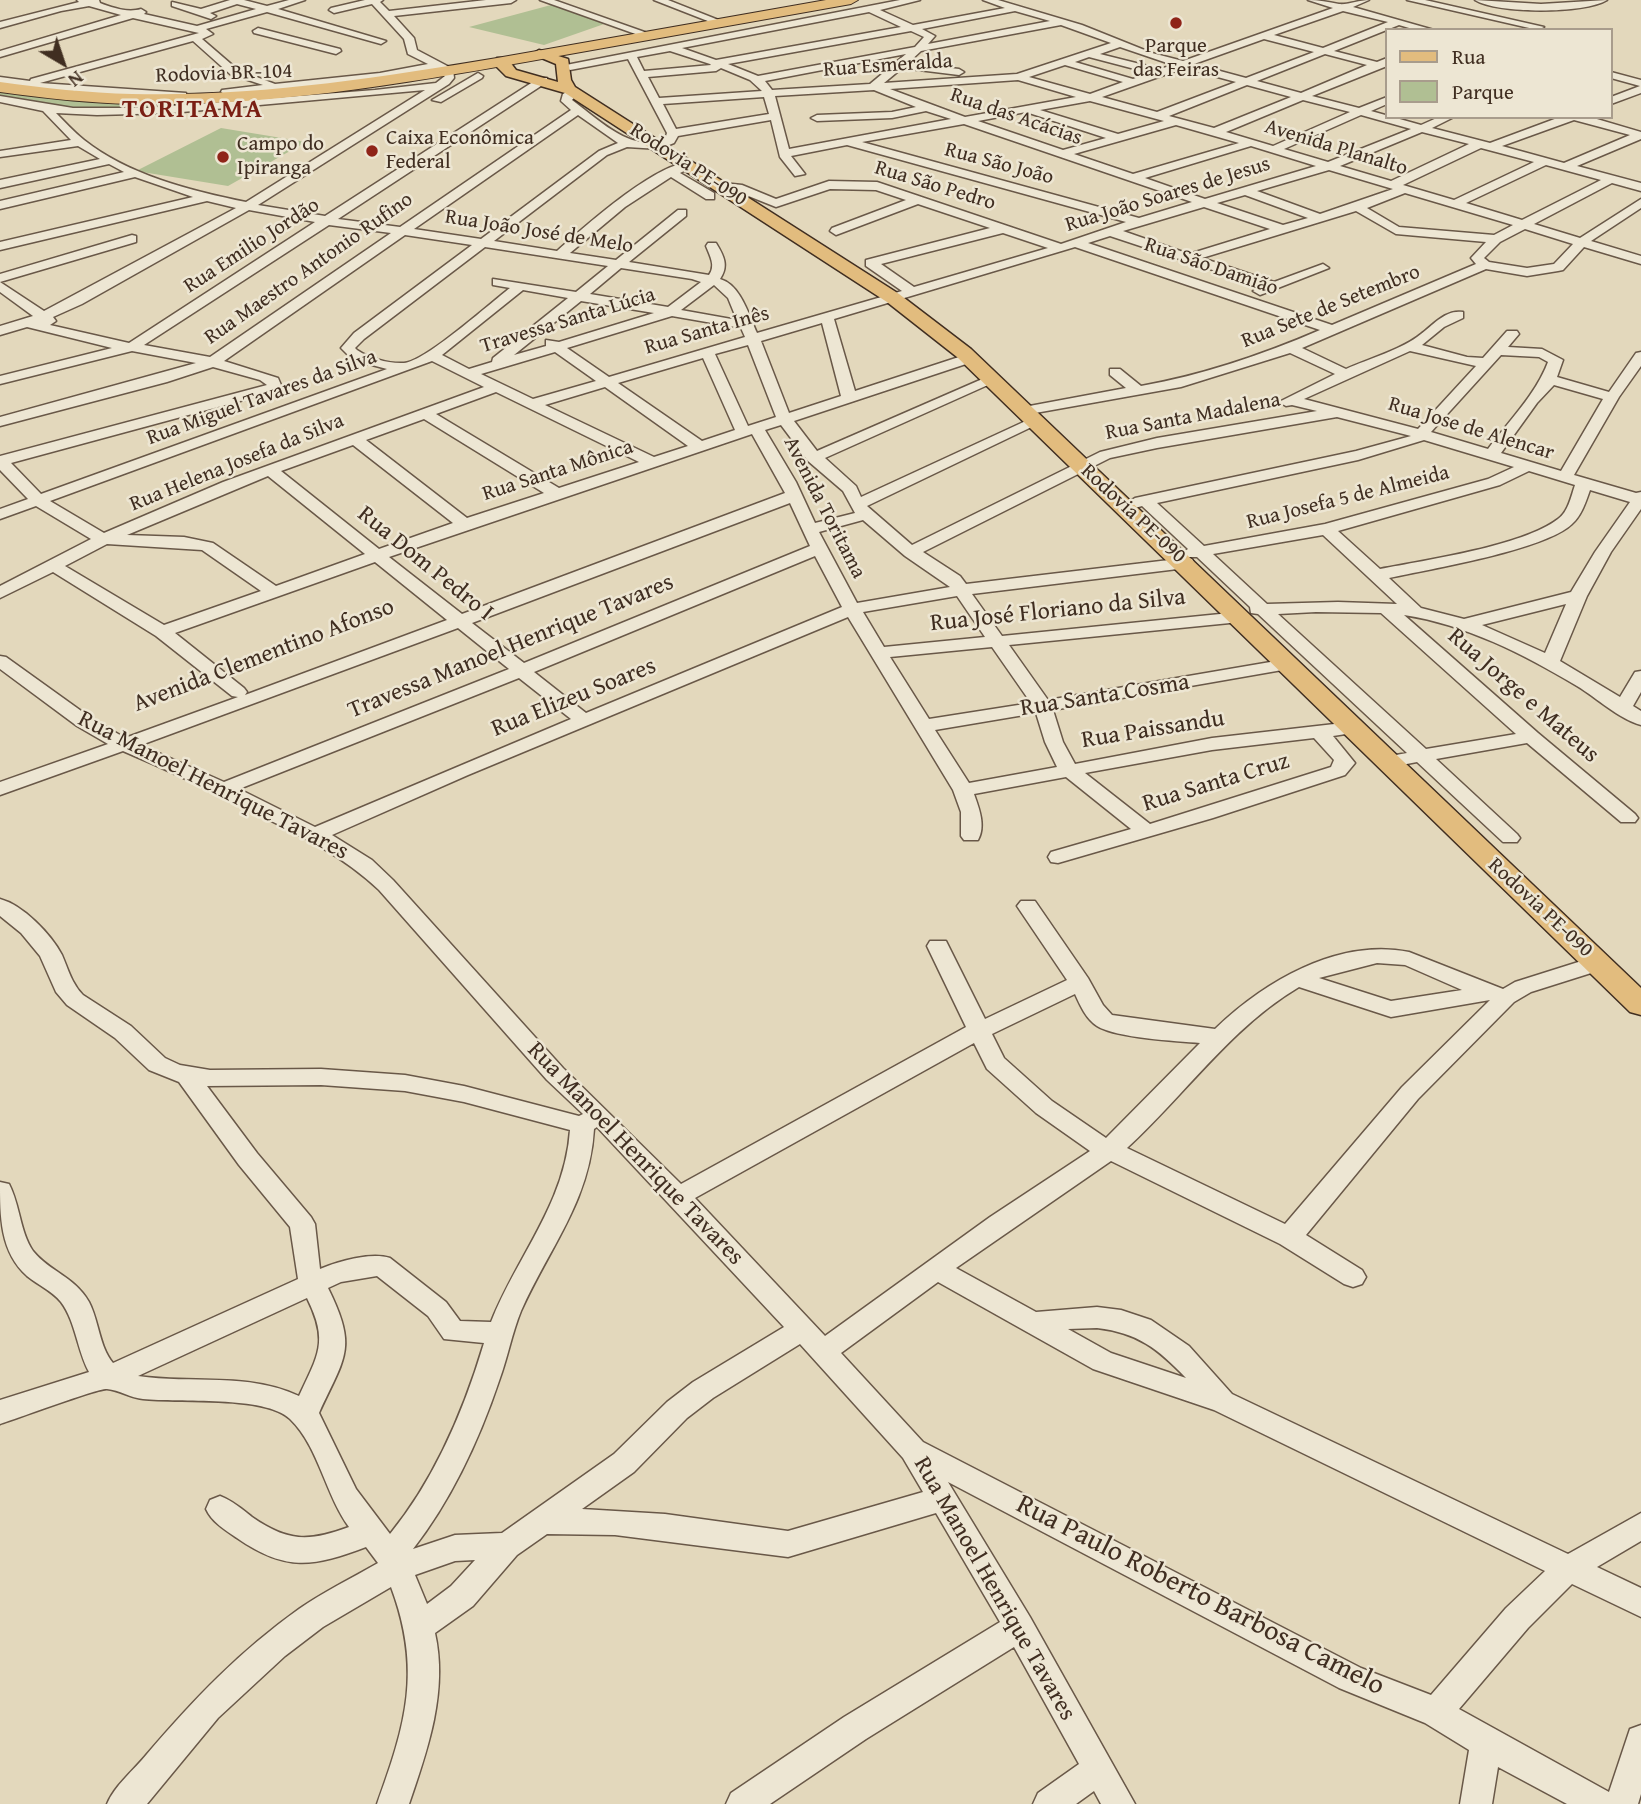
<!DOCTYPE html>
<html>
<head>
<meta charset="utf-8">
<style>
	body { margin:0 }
	#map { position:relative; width:1641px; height:1804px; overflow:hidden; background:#e3d8bc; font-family:"Gentium Book Plus",serif }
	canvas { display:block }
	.legend { position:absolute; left:1385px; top:28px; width:228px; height:91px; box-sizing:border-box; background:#ede6d3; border:2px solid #a89c8c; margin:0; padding:9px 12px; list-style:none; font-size:21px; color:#402e21 }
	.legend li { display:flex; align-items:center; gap:14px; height:35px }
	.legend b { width:35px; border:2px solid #a89c8c }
	.north { position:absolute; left:28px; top:28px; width:70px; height:70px; -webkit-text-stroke:5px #ede6d3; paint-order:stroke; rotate:141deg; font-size:19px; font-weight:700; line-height:28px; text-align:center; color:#402e21 }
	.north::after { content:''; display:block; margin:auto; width:24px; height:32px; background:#402e21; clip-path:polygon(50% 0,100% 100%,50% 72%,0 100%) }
</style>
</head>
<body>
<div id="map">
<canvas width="1641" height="1804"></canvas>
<ul class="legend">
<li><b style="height:9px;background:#e2bc7e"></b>Rua</li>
<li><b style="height:19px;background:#b0bf93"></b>Parque</li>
</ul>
<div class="north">N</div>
</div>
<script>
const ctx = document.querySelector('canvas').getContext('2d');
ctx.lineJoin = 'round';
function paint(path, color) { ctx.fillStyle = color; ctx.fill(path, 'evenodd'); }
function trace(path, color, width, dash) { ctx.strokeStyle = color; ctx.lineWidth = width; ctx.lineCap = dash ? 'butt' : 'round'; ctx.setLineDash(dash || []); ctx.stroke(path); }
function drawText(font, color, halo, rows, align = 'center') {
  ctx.font = font + ' "Gentium Book Plus",serif'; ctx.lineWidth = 5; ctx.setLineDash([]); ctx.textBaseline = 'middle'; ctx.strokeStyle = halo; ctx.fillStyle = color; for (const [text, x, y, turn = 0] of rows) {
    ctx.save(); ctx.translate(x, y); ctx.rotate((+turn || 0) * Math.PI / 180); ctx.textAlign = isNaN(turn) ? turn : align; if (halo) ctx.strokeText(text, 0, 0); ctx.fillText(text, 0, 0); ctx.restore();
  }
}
paint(new Path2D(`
	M551,5L607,23L544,45L469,27Z
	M0,89L170,101L171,106L66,108L0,96Z
	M221,128L306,142L228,186L136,171Z`), '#b0bf93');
const minor = new Path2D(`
	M77,0H99L100,3C113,8 128,13 141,9L146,12L144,14L197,26L256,9L237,4L210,13L216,16L211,19L172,6V2L201,9L230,0H244L267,6L289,0H305L278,9L386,41L381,44L267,12L206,29L213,34L202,39L238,70L275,84L380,73L428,64L408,54L404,39L372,4L334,13L329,10L331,8L365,0H383L380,2L389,11L486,0H516L511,3L394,16L414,38L417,50L453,69L454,78L449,84L258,205L325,216L539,78H547V82L338,219L400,227L571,110L561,101L563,94L570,90L579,92L572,100C597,118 631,154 665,139L667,133L628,59L570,70L565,67L566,65L900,0H920L880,10L913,25L1005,8L983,0H998L1082,25L1152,53L1183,61L1333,8L1308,0C1319,0 1328,2 1339,4C1348,5 1359,0 1369,0L1353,7L1434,30H1416L1399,25L1334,51L1377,62L1387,58V66L1312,96L1359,108L1387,97V104L1371,111L1421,125L1439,117H1454L1432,128L1490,143L1560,117H1590L1641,132V139L1577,166L1641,183V191L1612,183L1534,224L1580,238L1641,199V208L1591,241L1641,256V264L1584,247L1563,270L1558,271L1527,276L1486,269L1302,348L1346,369C1368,359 1403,349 1421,334C1433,325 1446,309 1463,312V318L1444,327L1422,345L1467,357L1483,358L1507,331H1517L1519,334L1508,347L1542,349L1563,360L1557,377L1609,392L1636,353L1641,352V366L1619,397L1574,475L1636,493L1641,492V509L1611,552L1587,596L1560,661L1620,697L1635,672L1641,671V692L1633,706L1641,711V725C1619,719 1597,698 1577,686C1523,654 1467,625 1404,615L1538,733L1635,814L1638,818L1635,822H1621L1527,743L1436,759L1517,834L1520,838L1517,842H1503L1417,762L1386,768L1379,766L1376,762L1379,758L1407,753L1258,614L1251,613L1250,607L1197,557H1184L1182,553L1188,549L1142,506L1135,508L1127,503L1135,498L1356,451L1411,436L1337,417L1157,448L1110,458L923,552L960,576L966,584L1186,558L1192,559L1194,563L1186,568L972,594L1002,636L1240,612L1249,617L1240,622L1009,645L1048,700L1288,659L1297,664L1288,669L1053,710L1063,742L1075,764L1212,738L1352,722L1359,724L1361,728L1359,732L1333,736L1355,763L1345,775L1213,818L1058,863L1051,862L1048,857L1051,852L1131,829L1066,777L974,794C979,808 986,826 978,840H964L961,836V812L953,790L848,617L468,775L332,835L372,860L393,880L563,1068L681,1184L966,1027L927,946L930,941H946L985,1019L1067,980L1017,906L1021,901H1035L1088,978L1103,1005L1112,1015L1215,1029C1264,982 1337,938 1409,952L1503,989L1515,982L1591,958L1599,956L1607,958L1610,963L1607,968L1531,992L1514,1002L1418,1099L1306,1235L1362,1270L1366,1277L1362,1284L1353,1287L1344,1284L1280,1244L1111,1161L956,1268L1036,1312L1097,1307L1121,1310L1151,1320L1189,1346L1232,1394L1568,1554L1641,1513V1541L1597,1567L1641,1588V1617L1572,1584L1528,1628L1459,1709L1609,1792L1630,1729L1641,1725V1794L1638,1804H1567L1498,1767L1492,1804H1460L1469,1750L1425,1723L1339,1688L948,1482L1030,1617L1135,1804H1101L1094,1791L1076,1804H1033L1038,1793L1079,1764L1014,1647L866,1739L770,1804H726L731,1793L844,1717L1000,1622L936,1513L788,1557L615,1535L547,1534L517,1555L473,1606L435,1633C448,1691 428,1749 409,1804H377C406,1724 422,1670 391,1587L323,1627L285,1656L218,1718L147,1804H107C115,1785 134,1770 147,1754C194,1699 239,1652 299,1609C323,1592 352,1578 378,1563L366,1547C313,1567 286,1572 237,1538C225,1530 212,1522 206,1509L210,1500L220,1496C233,1501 242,1509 252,1517C288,1542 309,1542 349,1527C325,1494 319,1447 290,1419C265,1395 178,1403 143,1399C131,1398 119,1390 107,1389C98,1388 16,1419 0,1424V1400L89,1372C77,1350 76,1322 61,1302C52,1291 38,1285 27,1276C0,1252 0,1216 0,1182L9,1184C20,1205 20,1232 33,1251C50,1272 74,1276 89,1302C99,1321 99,1346 113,1363L298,1279L290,1227L239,1165L179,1082L149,1070L115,1038L67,1005L56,992L40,956L21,933L0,916V899C23,905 51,934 62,955C68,969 72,984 83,995L131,1026L165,1058L180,1065L210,1070L321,1069L405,1075L464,1086L579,1116L583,1114L547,1080L379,890C342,855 300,835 255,813C212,791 168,770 123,751L0,795V782L108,744L77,726L0,669V656L6,657L91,718L125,738L238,697L232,696L156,636L53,572L0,598V586L91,539L36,506L0,519V509L28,499L0,470V456L267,385L260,380L213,367L167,382L0,426V417L196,363L132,351L0,384V376L112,348L27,327L0,335V326L33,316L0,292V282L44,311L236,208L207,201L0,250V242L193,197L135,177L0,209V201L124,172L109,164L0,188V180L100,159L78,146L0,157V151L71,140L43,111L0,102V96L73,108H147L375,90L436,83L445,76L437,69L380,79L226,95L221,92L222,90L263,85L230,74L193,41L40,83L186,93V97L182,98L52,91L0,83V77L30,81L31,79L199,33L133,18L0,57V51L121,15L89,6L61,11L0,28V22L79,2ZM1015,11L1050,21L928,44L935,36L922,29ZM1343,11L1388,22L1323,48L1274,35ZM869,12L901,27L716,60L682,48ZM1061,25L1111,43L1017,74L884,83L902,68L959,75L964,72L959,69L908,63L921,51ZM911,31L924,37L915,47L758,76L728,64ZM1264,39L1314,52L1246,78L1194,64ZM1120,47L1173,65L1160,69L1100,54ZM670,51L710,64L711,65L644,71L637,57ZM906,54L870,84L772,90L765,81ZM1325,54L1367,65L1301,93L1257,81ZM1089,57L1150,73L1133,79L1075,62ZM1065,65L1123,82L1090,94L1029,77ZM721,68L750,80L762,91L659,98L648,77L716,71ZM1184,68L1236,82L1157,112L1102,97ZM1018,80L1076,97L965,117L890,89ZM1247,85L1291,97L1214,128L1169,116ZM425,90L246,202C191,191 128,175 84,140C74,132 65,122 56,113L97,115L171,113ZM874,90L916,107L892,112L817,115L811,118L817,121L892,118L926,111L951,119L789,149L775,96ZM764,97L769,114L676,129L663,104ZM1303,100L1350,112L1273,146L1226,132ZM1090,101L1164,121L1118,134L1040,110ZM1026,112L1106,138L1063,150L978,121ZM578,115L618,143L599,151L481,239L414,229ZM1361,115L1411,129L1328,162L1284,149ZM771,120L780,157L795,176L805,174L791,156L847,145L1126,222L1061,244L877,182L829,181L776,199L742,185L713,182V188L736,191L776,207L830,189L876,190L906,200L832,228L830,231L836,235L918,204L990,228L866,260V266L902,291L757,333C749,316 741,285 720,279C729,266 724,256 716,243H708L706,246C710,256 716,266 709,275L629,262L686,216V210H678L616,260L570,253L625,207L671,177L706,199H714V193L680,173L692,167V163C661,158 582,229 557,251L494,241L607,155L627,147L659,149L674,143L678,136ZM1574,120L1630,135L1564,163L1502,146ZM964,124L1192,202L1139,218L862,142ZM1176,125L1239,143L1133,174L1074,154ZM1422,132L1469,144L1391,181L1340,166ZM1251,146L1316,166L1205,199L1145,178ZM1481,148L1534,162L1454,200L1403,185ZM1546,165L1601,180L1522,220L1466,203ZM1329,170L1393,189L1320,214L1257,191ZM1405,193L1513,225L1494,235L1399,227L1367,208ZM1245,195L1308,218L1283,225L1217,203ZM1204,207L1270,229L1189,254L1123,231ZM249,210L315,222L129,343L50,325L56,321L53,317L82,304ZM1356,211L1396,234L1486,242L1471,258L1476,264L1332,325L1088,243L1110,236L1261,286L1253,291L1260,295L1329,268L1323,264L1274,282L1202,258ZM329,225L391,233L210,357L144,345ZM1525,229L1573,244L1554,264L1527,268L1489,262L1484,258L1500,242ZM1003,233L1048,248L914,287L881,264ZM405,235L472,245L354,333L341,348L353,360L387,369L41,494L11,463L277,391L281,385L278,378L224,361ZM485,247L608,266L576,292L493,279V285L510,288C489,304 426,361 404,363C389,364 369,358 357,350L355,348L364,339ZM1075,247L1320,330C1262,355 1203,375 1141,386L1120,369H1110V375L1126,388L1024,407L1017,411L1019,414L1024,415L1181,387L1290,353L1335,374L1279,402L1286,406L1292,405L1317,411L1157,438L1100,452L912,545L867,506L1042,422L1035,418L1030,419L861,497L856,486L825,458L999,380L992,376L987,377L817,451L794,421L975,361L977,358L970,354L965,355L855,391L834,319ZM621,268L692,279L701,282L668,307L590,294ZM714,285L728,298L737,320L681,310ZM523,290L568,298L493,358L492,362L469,369L442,355ZM581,301L654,313L559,342L546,340V346L514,355ZM672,316L741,328L745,337L609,377L567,348ZM822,323L841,396L789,413L761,341ZM748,345L776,417L748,426L715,354ZM1410,351L1476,366L1418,429L1304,399ZM555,352L596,381L533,399L481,374ZM1501,355L1539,357L1548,362C1536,394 1509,421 1488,449L1431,432ZM703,358L735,430L702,441L618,383ZM432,361L484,387L223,482L104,533L50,501ZM1554,385L1603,399L1561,471L1501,453L1537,403ZM605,387L688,446L654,457L545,405ZM496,392L639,462L559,488L436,414ZM424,419L544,493L467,518L366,440ZM781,425L808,461L843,491L855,513L815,523L796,482L765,430ZM752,434L785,493L462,614L389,557ZM1424,440L1514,467L1488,479L1325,524L1204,546L1157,503L1358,460ZM353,445L453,523L379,549L281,471ZM1529,471L1575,485C1571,497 1568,512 1558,519C1523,546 1426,560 1380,569L1338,531L1500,485ZM268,476L365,554L276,586L213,543L184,537L127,535ZM1590,490L1630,502L1595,552L1571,592L1464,619L1421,608L1389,578C1430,569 1545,550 1572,524C1582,515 1586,501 1590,490ZM790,503L810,546L524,663L472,623ZM863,520L905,556L950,587L857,603L819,532ZM1323,535L1397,604L1338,602L1267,604L1213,554ZM107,544L202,550L261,591L164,625L65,566ZM815,556L842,607L586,713L534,672ZM375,562L447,620L245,695L247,692L244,688L175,633ZM957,596L985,637L884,647L863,612ZM1566,604L1545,653L1482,625ZM1316,612L1381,613L1516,734L1426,749L1278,614ZM458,628L509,669L224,782L141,745ZM992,647L1031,703L929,719L890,657ZM519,678L571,719L315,827L239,789ZM1036,713L1045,742L1057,767L969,783L935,730ZM1314,738L1334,760L1331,767L1150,824L1085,773L1212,750ZM1377,963L1405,965L1462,990L1391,1001L1319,978ZM1299,987L1391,1017L1490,1000L1402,1087L1285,1224L1127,1148C1185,1095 1230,1028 1299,987ZM1075,994C1080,1005 1086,1019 1097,1026C1116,1038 1176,1041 1200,1043L1106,1138L1052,1101L1004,1058L992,1034ZM974,1043L987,1069L1036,1113L1090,1151L990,1217L825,1336L695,1198ZM321,1085L405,1091L464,1102L570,1130C565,1204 517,1256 491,1322L460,1321L446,1302L390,1258C371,1252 339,1261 320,1269L315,1224L311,1217L257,1153L207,1086ZM597,1127L784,1327L693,1382L667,1402L614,1454L502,1533L455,1535L413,1549C452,1499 480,1438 500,1378C508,1356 512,1333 521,1311C549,1248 590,1201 594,1129ZM377,1276L428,1316L444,1339L484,1343C464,1410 435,1479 390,1534L356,1489L319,1413C345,1356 358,1349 328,1288L341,1282ZM938,1282L1093,1369L1214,1410L1545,1571L1506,1608L1431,1695L1361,1668L923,1442L841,1353ZM307,1298C329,1342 318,1355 299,1396C248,1372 192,1384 138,1376ZM1097,1328C1138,1333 1157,1348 1186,1378L1111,1353L1068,1329ZM800,1344L903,1458L923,1492L788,1531L665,1514L582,1509L634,1472L687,1418L713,1398ZM475,1560L451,1586L427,1604L415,1575L455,1561Z
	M540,0H554L653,35L644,37Z
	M654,0H668L726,23L718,25Z
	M1407,0H1425L1544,27L1538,30Z
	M1475,0L1541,4L1607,0C1585,14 1497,14 1475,0Z
	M258,28L340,49L341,51L336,54L254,33L253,31Z
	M1611,72L1641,80V93L1611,104V97L1640,86L1611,78Z
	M478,73L483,76L482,78L441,102L432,100Z
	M132,235L136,236V242L0,282V274Z`);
const major = new Path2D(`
	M539,50L568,59L571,80L575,87L899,294L971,349L1641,988V1015L1630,1012L957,357L887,302L565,93L506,76L496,66L497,58H507L516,70L558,82L556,64L532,54Z`);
const highway = new Path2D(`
	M826,0H858L851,4C752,22 652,39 553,57C414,82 273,107 132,104C88,103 44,98 0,92V82C44,88 88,93 132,94C255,97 376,78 497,58C607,39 717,19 826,0Z`);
trace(minor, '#695848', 3);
trace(major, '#402e21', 3);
trace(highway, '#402e21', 2);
paint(minor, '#ede6d3');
paint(major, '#e2bc7e');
paint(highway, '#e2bc7e');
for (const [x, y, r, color] of [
	[1176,23,7,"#8f2418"],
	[372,151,7,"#8f2418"],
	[223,157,7,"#8f2418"]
]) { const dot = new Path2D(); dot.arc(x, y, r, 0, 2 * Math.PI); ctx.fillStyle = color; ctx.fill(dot); trace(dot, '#ede6d3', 2.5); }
drawText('21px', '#402e21', '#ede6d3', [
	["Parque",1176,47,"center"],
	["das Feiras",1176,71,"center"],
	["Caixa Econômica",386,139],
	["Federal",386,163],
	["Campo do",237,145],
	["Ipiranga",237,169]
], 'left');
drawText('21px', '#402e21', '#ede6d3', [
	["Rua Esmeralda",888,66,-4],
	["Rodovia BR-104",224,74,-2],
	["Rua das Acácias",1016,117,19],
	["Avenida Planalto",1336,148,17],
	["Rua São João",999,164,15],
	["Rodovia PE-090",688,165,33],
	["Rua São Pedro",935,186,17],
	["Rua João Soares de Jesus",1168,195,-17],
	["Rua João José de Melo",539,232,9],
	["Rua Emilio Jordão",252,246,-33],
	["Rua São Damião",1211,267,19],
	["Rua Maestro Antonio Rufino",309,269,-35],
	["Rua Sete de Setembro",1331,307,-22],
	["Travessa Santa Lúcia",568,321,-17],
	["Rua Santa Inês",707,331,-16],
	["Rua Miguel Tavares da Silva",262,398,-20],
	["Rua Santa Madalena",1193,417,-11],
	["Rua Jose de Alencar",1471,429,17],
	["Rua Helena Josefa da Silva",237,463,-22],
	["Rua Santa Mônica",558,471,-18],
	["Rua Josefa 5 de Almeida",1348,498,-14],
	["Avenida Toritama",824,508,63],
	["Rodovia PE-090",1133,514,43],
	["Rodovia PE-090",1540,908,43]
]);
drawText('24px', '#402e21', '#ede6d3', [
	["Rua Dom Pedro I",425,564,39],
	["Rua José Floriano da Silva",1058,611,-6],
	["Travessa Manoel Henrique Tavares",511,647,-22],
	["Avenida Clementino Afonso",264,656,-21],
	["Rua Santa Cosma",1105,696,-9],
	["Rua Jorge e Mateus",1523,696,41],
	["Rua Elizeu Soares",574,698,-22],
	["Rua Paissandu",1153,730,-9],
	["Rua Santa Cruz",1216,783,-17],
	["Rua Manoel Henrique Tavares",213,786,27],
	["Rua Manoel Henrique Tavares",635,1154,46],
	["Rua Manoel Henrique Tavares",994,1589,60]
]);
ctx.letterSpacing = '2px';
drawText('bold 26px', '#7a1f14', '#ede6d3', [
	["TORITAMA",193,110]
]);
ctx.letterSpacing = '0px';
drawText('28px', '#402e21', '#ede6d3', [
	["Rua Paulo Roberto Barbosa Camelo",1200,1596,27]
]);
</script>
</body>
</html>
